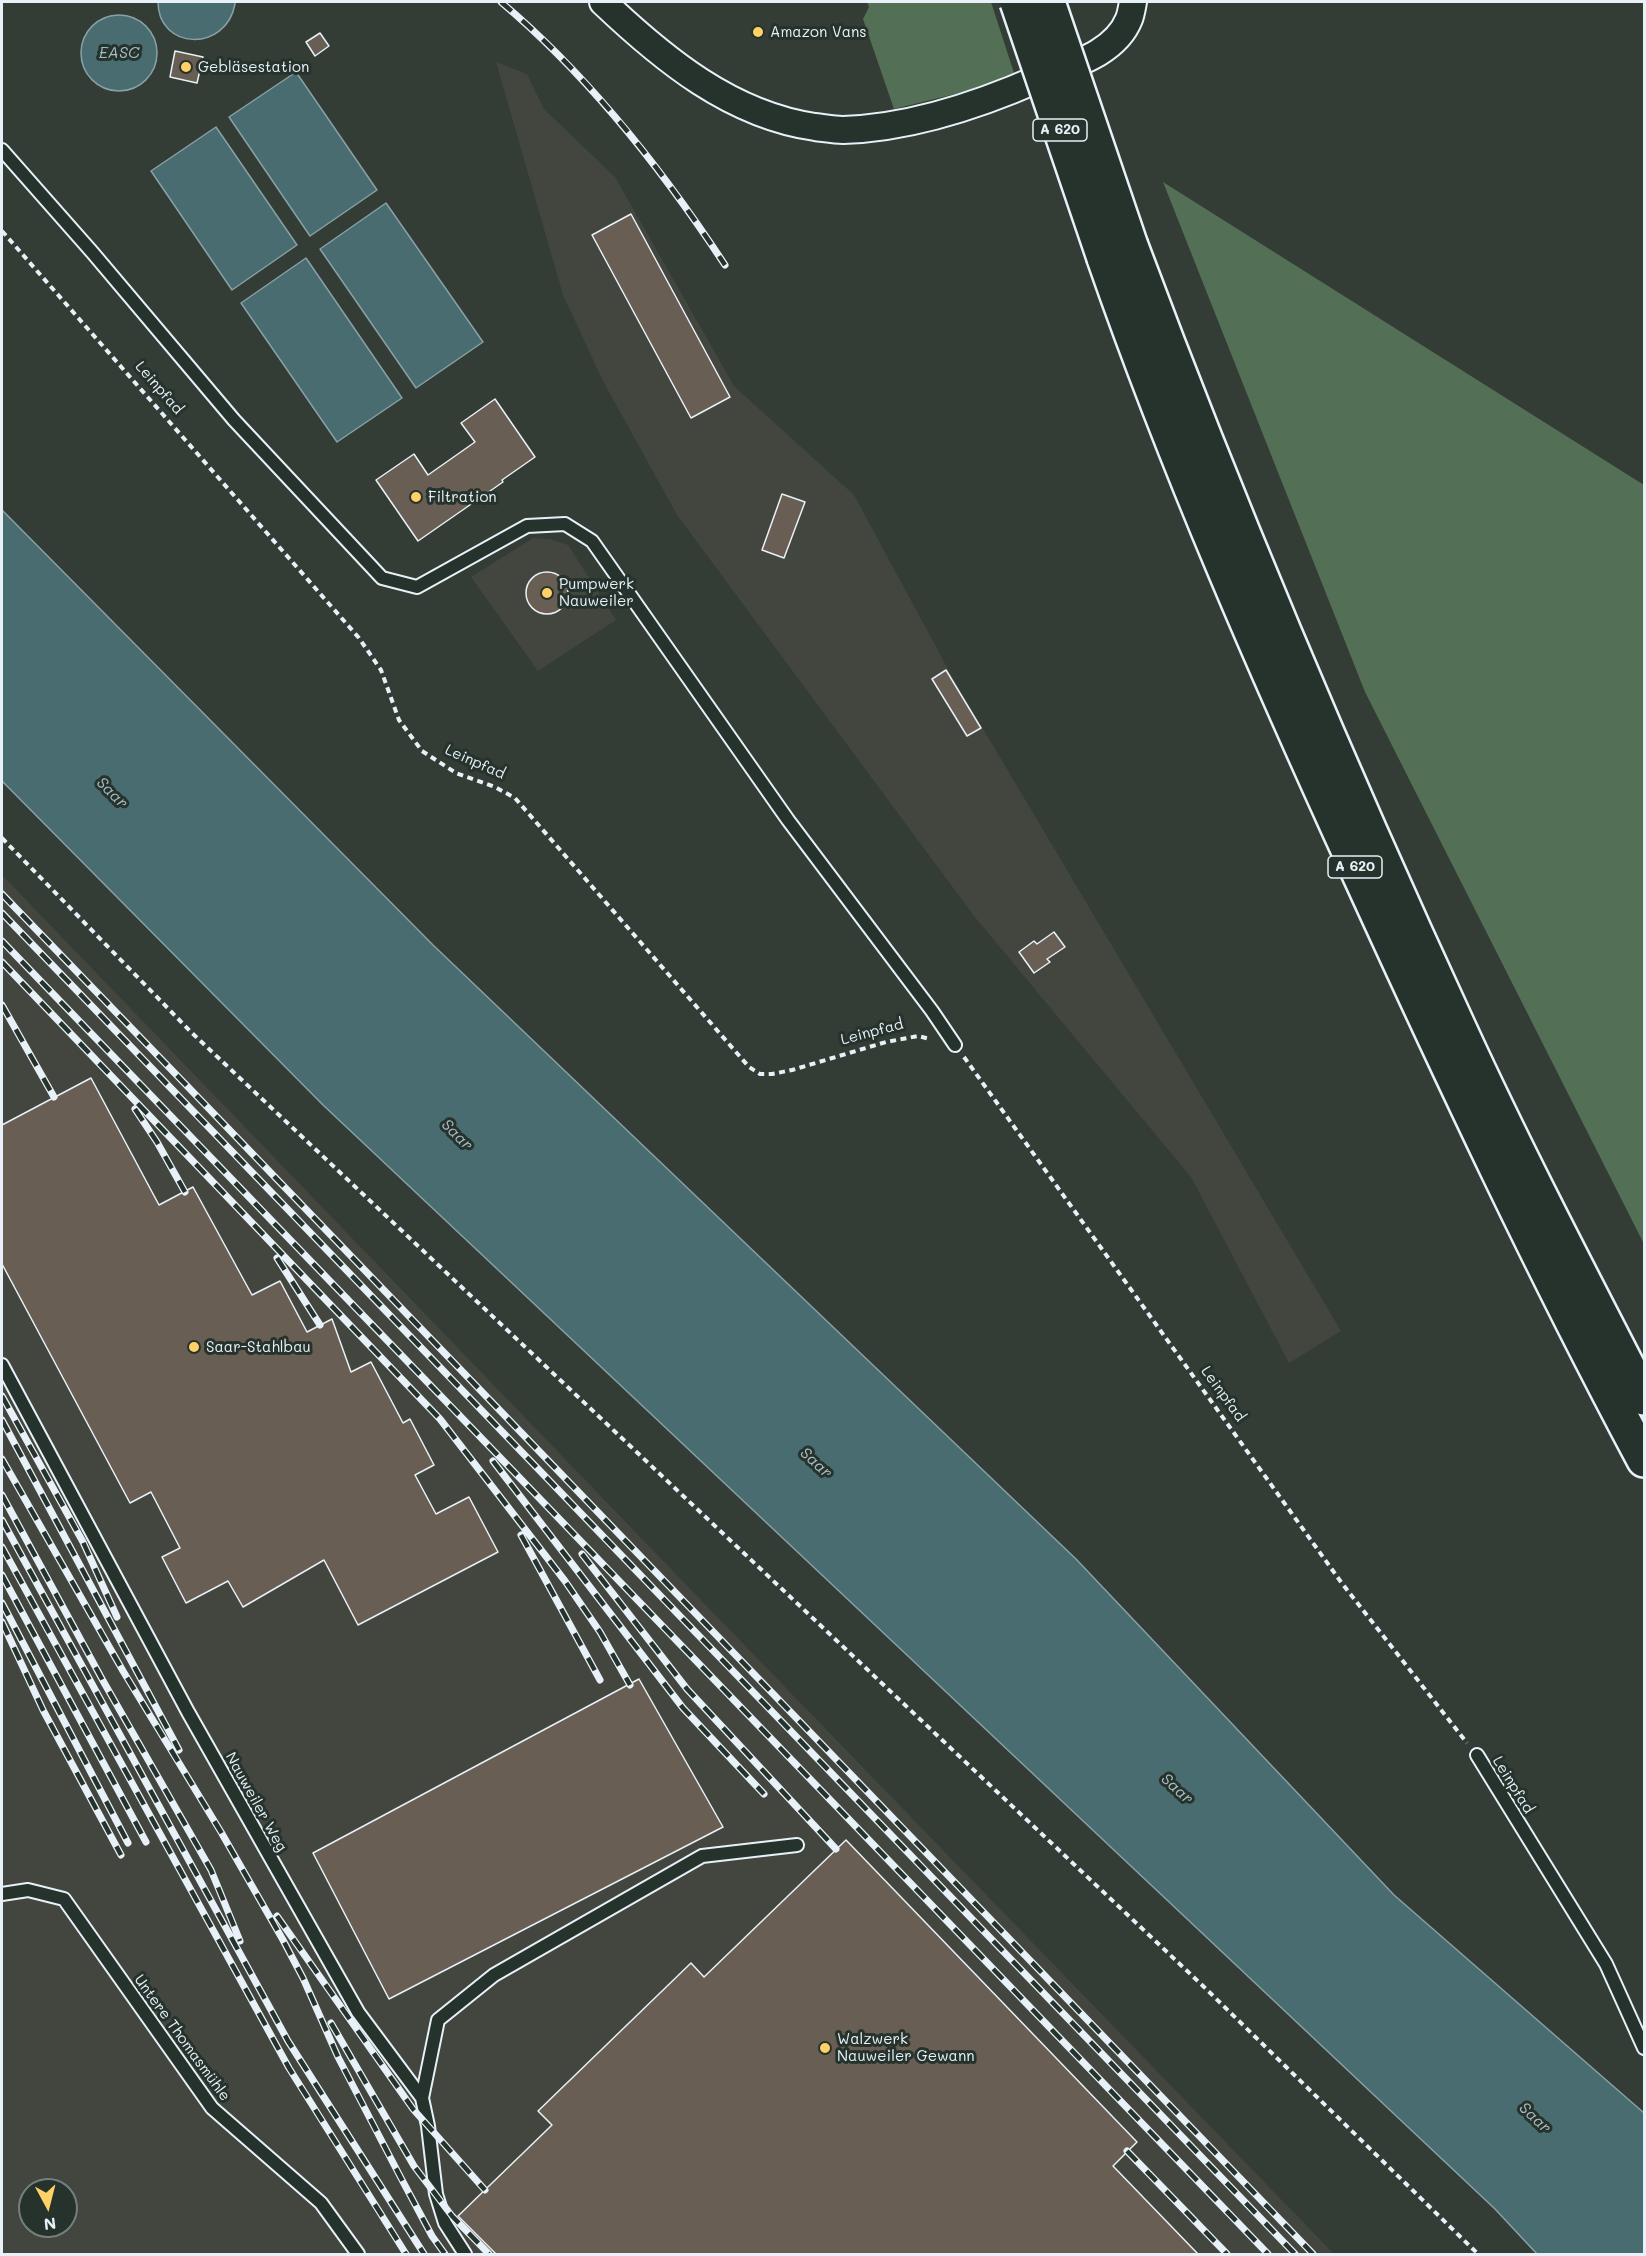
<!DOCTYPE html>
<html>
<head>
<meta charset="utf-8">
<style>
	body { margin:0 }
	#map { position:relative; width:1646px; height:2256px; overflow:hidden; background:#333c35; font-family:Mali,sans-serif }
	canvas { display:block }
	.frame { position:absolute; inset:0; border:3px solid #e8f1f8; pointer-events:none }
	.north { position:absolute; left:18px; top:2178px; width:60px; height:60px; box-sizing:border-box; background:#26332d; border:2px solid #747f7e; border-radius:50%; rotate:173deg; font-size:16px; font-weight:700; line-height:24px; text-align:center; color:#e8f1f8 }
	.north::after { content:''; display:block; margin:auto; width:21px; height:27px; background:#ffd166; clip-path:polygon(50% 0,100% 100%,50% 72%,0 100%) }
</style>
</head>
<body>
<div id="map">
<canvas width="1646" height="2256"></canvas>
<div class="frame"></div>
<div class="north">N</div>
</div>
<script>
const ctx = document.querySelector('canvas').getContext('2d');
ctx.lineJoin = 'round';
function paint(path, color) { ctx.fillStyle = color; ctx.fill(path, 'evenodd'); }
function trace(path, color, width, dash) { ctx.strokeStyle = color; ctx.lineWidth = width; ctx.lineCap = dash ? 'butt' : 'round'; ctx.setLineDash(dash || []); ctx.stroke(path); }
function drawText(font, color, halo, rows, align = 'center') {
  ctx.font = font + ' Mali,sans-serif'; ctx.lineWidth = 6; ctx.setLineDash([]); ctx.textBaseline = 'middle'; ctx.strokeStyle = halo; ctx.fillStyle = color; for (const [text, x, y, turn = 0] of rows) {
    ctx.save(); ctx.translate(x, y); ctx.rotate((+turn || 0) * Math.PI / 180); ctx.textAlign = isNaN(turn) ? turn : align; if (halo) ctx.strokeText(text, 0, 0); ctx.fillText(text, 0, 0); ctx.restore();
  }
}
paint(new Path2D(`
	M496,62L527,74L544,109L615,177L734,386L854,495L954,680L1341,1331L1289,1363L1191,1177L974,916L677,515L603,381L563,295Z
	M533,538L550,539L568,545L616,620L538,671L471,577Z
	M2,875L699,1598L1334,2254H2ZM30,2190H66V2226H30Z`), '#43463e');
paint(new Path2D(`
	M867,2H991L1016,79L894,109L863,19L869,7Z
	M1163,182L1644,485V1244L1365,692Z`), '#536f56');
const water = new Path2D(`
	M158,2H235V4C226,53 158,50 158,2Z
	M81 53a38 38 0 1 1 76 0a38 38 0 1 1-76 0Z
	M296,72L377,190L310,236L229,117Z
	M216,127L297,245L232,290L151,171Z
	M386,203L483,342L416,388L320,249Z
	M306,258L402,398L337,442L241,303Z
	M2,510L433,945L1076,1559L1394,1895L1644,2113V2254H1537L1495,2209L323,1105L2,781Z`);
paint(water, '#496c70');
trace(water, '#89a1a6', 1.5);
const building = new Path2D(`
	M320,33L329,46L315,56L306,42Z
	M175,51L203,57L197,83L170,77Z
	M631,214L730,397L691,418L592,235Z
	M495,399L535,457L502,480L503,482L418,541L376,480L414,454L428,475L475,442L461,423Z
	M782,494L805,502L784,558L762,550Z
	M526 593a21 21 0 1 1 42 0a21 21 0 1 1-42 0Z
	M946,670L981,728L967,736L932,679Z
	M1054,932L1065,947L1047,959L1050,962L1034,973L1019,952L1034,941L1037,944Z
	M91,1078L159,1205L193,1187L252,1295L280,1281L307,1332L332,1319L351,1372L371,1362L403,1423L410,1419L434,1465L415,1475L436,1514L469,1497L498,1552L358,1625L324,1560L243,1607L228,1581L186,1603L162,1557L180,1548L151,1492L130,1503L2,1264V1125Z
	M639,1679L723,1827L389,1999L313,1853Z
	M846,1840L1137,2142L1113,2166L1198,2254H496L458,2216L552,2125L538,2111L691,1963L704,1977Z`);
paint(building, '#695e54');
trace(building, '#e8f1f8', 1.5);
const service = new Path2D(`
	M2,150L92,252L234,420L382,578L417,587L527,526L565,524L592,541L788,820L932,1011L955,1045
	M2,1365L188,1712L358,2012L422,2098L428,2126L436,2194L445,2223L465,2254
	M1477,1755L1606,1964L1644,2048
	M2,1894L28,1890L64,1899L212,2108L321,2203L358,2254
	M422,2098L438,2020L494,1975L702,1856L797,1845`);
const minor = new Path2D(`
	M603,2C663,59 731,115 815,127C824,128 834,130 843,130C910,128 979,105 1040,78C1071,65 1115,54 1129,19C1131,14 1132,7 1133,2`);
const motorway = new Path2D(`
	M1131,246C1230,511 1341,773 1460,1030C1517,1154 1581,1276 1644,1398
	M1104,258C1177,468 1267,673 1360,876C1450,1073 1542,1269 1644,1460`);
trace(service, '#e8f1f8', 16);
trace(minor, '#e8f1f8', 30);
trace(motorway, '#e8f1f8', 38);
trace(new Path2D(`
	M2,231L359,638L381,670L399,720L422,751L456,773L495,787L515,798L749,1067L760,1074H772L792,1070L886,1042L918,1036L930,1039
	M2,838L191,1032L1202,1985L1478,2254
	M964,1057L1341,1582L1467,1743`), '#e8f1f8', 4, [6, 4.5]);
trace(service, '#26332d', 12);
trace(minor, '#26332d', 26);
trace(motorway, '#26332d', 33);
const rail = new Path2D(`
	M501,2C589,76 662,169 725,265
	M2,894L1313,2254
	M2,913L1295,2254
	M2,941L1268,2254
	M2,962L440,1419L565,1581L600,1632L630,1685
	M2,1005L54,1097
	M135,1109L157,1142L185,1192
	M277,1258L320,1325
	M2,1396L83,1542L117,1617
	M2,1420L179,1750
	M2,1459L123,1671L221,1832L283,1940L303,1978L338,2057L401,2178L432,2236L445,2254
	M493,1461L683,1708L764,1794
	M2,1495L102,1679L211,1870L240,1941
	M2,1520L288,2041L424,2254
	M521,1535L600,1680
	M2,1547L289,2068L406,2254
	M582,1554L687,1689L836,1849
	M2,1575L146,1842
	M2,1603L128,1843
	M2,1622L43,1710L121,1855
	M277,1916L413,2109L485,2190
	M331,2023L414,2166L452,2216L489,2254
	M1127,2151L1227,2254`);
trace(rail, '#e8f1f8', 7);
trace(rail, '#26332d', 4.5, [14]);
const motorwayBridge = new Path2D(`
	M1017,2L1104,258
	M1048,2L1131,246`);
trace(motorwayBridge, '#e8f1f8', 38, []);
trace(motorwayBridge, '#26332d', 33);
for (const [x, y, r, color] of [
	[758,32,6,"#ffd166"],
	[186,67,6,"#ffd166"],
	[416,497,6,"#ffd166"],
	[547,593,6,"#ffd166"],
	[194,1347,6,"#ffd166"],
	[825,2048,6,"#ffd166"]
]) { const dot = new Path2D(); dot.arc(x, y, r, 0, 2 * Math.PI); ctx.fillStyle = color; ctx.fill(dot); trace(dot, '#26332d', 2); }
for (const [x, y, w] of [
	[1060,130,54],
	[1355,867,54]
]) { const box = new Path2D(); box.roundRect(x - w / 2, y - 11, w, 22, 4.5); ctx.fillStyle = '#26332d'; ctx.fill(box); trace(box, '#e8f1f8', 1.5); }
drawText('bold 14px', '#e8f1f8', null, [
	["A 620",1060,130],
	["A 620",1355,867]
]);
drawText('15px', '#e8f1f8', '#26332d', [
	["Amazon Vans",770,32],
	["Gebläsestation",198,67],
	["Filtration",428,497],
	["Pumpwerk",559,584],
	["Nauweiler",559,601],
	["Saar-Stahlbau",206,1347],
	["Walzwerk",837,2039],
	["Nauweiler Gewann",837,2056]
], 'left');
drawText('15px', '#e8f1f8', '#26332d', [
	["Leinpfad",159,388,49],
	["Leinpfad",475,762,24],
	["Leinpfad",872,1032,-15],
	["Leinpfad",1223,1394,54],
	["Leinpfad",1513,1785,58],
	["Nauweiler Weg",256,1802,61],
	["Untere Thomasmühle",182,2038,54]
]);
drawText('italic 16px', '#a8bcc2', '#26332d', [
	["EASC",119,53],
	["Saar",112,793,45],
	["Saar",457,1135,45],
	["Saar",816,1463,42],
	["Saar",1177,1789,42],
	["Saar",1535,2118,43]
]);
</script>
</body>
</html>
